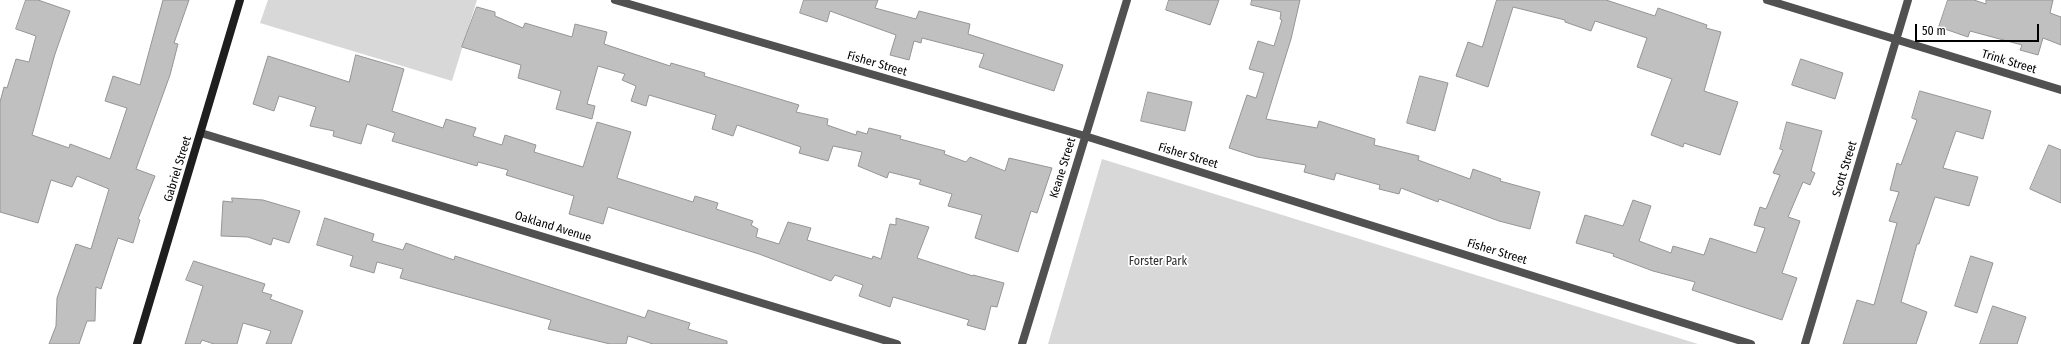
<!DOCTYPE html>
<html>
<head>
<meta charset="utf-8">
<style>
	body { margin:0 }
	#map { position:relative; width:2061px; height:344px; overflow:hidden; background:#fff; font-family:"Fira Sans Condensed",sans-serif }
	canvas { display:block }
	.scale { position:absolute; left:1915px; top:24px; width:124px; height:18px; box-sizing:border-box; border:2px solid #000; border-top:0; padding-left:5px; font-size:12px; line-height:14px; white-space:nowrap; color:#000; -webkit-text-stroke:3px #fff; paint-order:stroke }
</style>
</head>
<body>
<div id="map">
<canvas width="2061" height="344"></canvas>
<div class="scale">50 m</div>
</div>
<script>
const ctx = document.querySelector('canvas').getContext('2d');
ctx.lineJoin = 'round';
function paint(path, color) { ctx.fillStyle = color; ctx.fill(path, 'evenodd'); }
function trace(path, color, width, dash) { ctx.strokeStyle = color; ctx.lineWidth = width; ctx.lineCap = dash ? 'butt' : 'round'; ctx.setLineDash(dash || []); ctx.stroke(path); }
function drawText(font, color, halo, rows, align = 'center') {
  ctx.font = font + ' "Fira Sans Condensed",sans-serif'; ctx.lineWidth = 3.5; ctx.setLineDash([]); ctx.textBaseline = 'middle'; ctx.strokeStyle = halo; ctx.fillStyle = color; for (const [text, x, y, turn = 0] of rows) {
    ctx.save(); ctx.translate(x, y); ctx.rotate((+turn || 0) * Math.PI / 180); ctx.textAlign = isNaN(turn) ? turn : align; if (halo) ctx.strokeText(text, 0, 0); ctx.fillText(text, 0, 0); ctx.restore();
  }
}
paint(new Path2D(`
	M268,0H477L452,81L260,23Z
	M1102,159L1698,344H1048Z`), '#d8d8d8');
const building = new Path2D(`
	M26,0H38L70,11L55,54L32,135L69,148L70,144L110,159L127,108L105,101L113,76L140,85L163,0H189L174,43L178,44L170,75L136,169L155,176L138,219L140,220L133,243L118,238L101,289L96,287L95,321H87L79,344H49L56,326L57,298L76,244L91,249L109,189L77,176L72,187L51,180L38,223L0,212V102L4,87L7,88L16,59L29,62L36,36L16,29Z
	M804,0H878L875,8L916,19L919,11L970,24L968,34L1063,65L1054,91L979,67L984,54L922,38L921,43L914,41L909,60L890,55L896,35L830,11L827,22L800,13Z
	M1169,0H1219L1210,25L1166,10Z
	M1252,0H1300L1291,39L1266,119L1317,128L1319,121L1375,139L1374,145L1419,156L1418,160L1470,179L1473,169L1501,179L1500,181L1540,192L1530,229L1499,221L1439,199L1438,202L1401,188L1399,194L1379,189L1380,185L1336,173L1334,180L1304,172L1306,165L1257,157L1229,148L1247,95L1256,98L1264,73L1249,69L1258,41L1274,46L1282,20L1280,19L1281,12L1251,5Z
	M1497,0H1606L1655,16L1658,8L1707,25L1706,28L1721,32L1704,91L1738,102L1720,155L1684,143L1683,147L1651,135L1672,79L1637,67L1647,38L1595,21L1591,31L1565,22V20L1513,7L1488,87L1456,76L1468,42L1482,47Z
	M1948,0H1974L1986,4V0H2053L2050,13L2061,17V45L2043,38L2038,55L2020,50L2022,45L1970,31L1968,37L1939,27Z
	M477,7L495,12V16L523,28L525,23L572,37L575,24L607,32L604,44L670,66L671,63L705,73L704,76L799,105L796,112L828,119L827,125L856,135L857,131L867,134L869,128L901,136L900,139L945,151L944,154L966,162L970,157L1005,171L1009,158L1052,168L1037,213L1031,211L1018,252L975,238L982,215L948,206L952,194L919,184L921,180L889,172L887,178L858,166L862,152L833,146L828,161L799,153L801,147L737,125L733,136L712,129L716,115L649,95L646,106L631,101L636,86L622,80L625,74L598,66L587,104L595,106L592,119L556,109L561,91L518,78L521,65L462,47Z
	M356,55L404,69L392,111L443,128L446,119L476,128L473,136L502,145L505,135L536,145L534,152L583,167L597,122L631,132L617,178L693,202L695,196L718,203L716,209L753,221L751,225L758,229L756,237L779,244L788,222L811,228L807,240L872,259L873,256L881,259L890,224L896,225V218L929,227L917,258L973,276V275L1004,283L997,307L991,306L985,330L967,325L969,320L893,297L890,307L859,296L863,285L835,275L831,281L759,254L608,207L603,224L569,214L574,196L506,175L508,170L478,162L477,166L392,141L395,133L367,124L361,144L333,136L334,131L310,126L316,107L279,96L274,111L253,104L268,56L349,82Z
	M1801,59L1843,73L1835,99L1792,85Z
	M1420,76L1448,83L1435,131L1407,123Z
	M1920,91L1991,111L1983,139L1956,131L1943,168L1978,177L1969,206L1935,197L1919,244H1917L1901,302L1927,312L1916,344H1843L1857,300L1874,305L1897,223L1889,221L1899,192L1890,190L1897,163L1901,165L1917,120L1912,118Z
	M1148,92L1192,102L1185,131L1141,121Z
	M1787,122L1822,131L1811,171L1815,173L1810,185L1803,182L1788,217L1800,221L1782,273L1797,278L1782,320L1692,290L1695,282L1653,271L1613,256L1614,254L1576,243L1585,215L1623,226L1633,200L1651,206L1639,241L1671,253L1673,246L1704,255L1710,238L1756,253L1765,228L1754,225L1760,207L1766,209L1780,175L1773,173L1783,150L1780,149Z
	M2049,145L2061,150V203L2030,189Z
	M232,198L263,200L300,211L289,243L273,238L271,245L248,237L221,236L223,201L232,202Z
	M325,218L374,234L372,241L403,250L406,243L454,260L455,256L645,318L648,310L690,323L688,329L727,341V344H653L628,336L626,344H610L548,329L551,320L400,278L403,269L377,262L374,273L350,266L353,256L317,245Z
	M1971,256L1993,263L1977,313L1955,306Z
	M194,261L265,284L262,292L272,295L270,299L303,311L291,344H266L271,331L243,323L237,344H214L202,340L200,344H185L203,286L186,280Z
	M1993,306L2026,317L2017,344H1980Z`);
paint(building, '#c0c0c0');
trace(building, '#959595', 1);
trace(new Path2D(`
	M615,0L1085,136L1751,344
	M1767,0L2061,90
	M201,133L897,344
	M1022,344L1127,0
	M1805,344L1908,0`), '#515151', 8);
trace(new Path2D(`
	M137,344L240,0`), '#1e1e1e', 8);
drawText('12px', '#000', '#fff', [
	["Trink Street",2009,62,17],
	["Fisher Street",877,64,16],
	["Fisher Street",1188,156,17],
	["Keane Street",1063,168,-73],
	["Gabriel Street",178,169,-73],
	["Scott Street",1845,169,-73],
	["Oakland Avenue",553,227,17],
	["Fisher Street",1497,252,17]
]);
drawText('12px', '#2f2f2f', '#fff', [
	["Forster Park",1158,262]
]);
</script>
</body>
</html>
